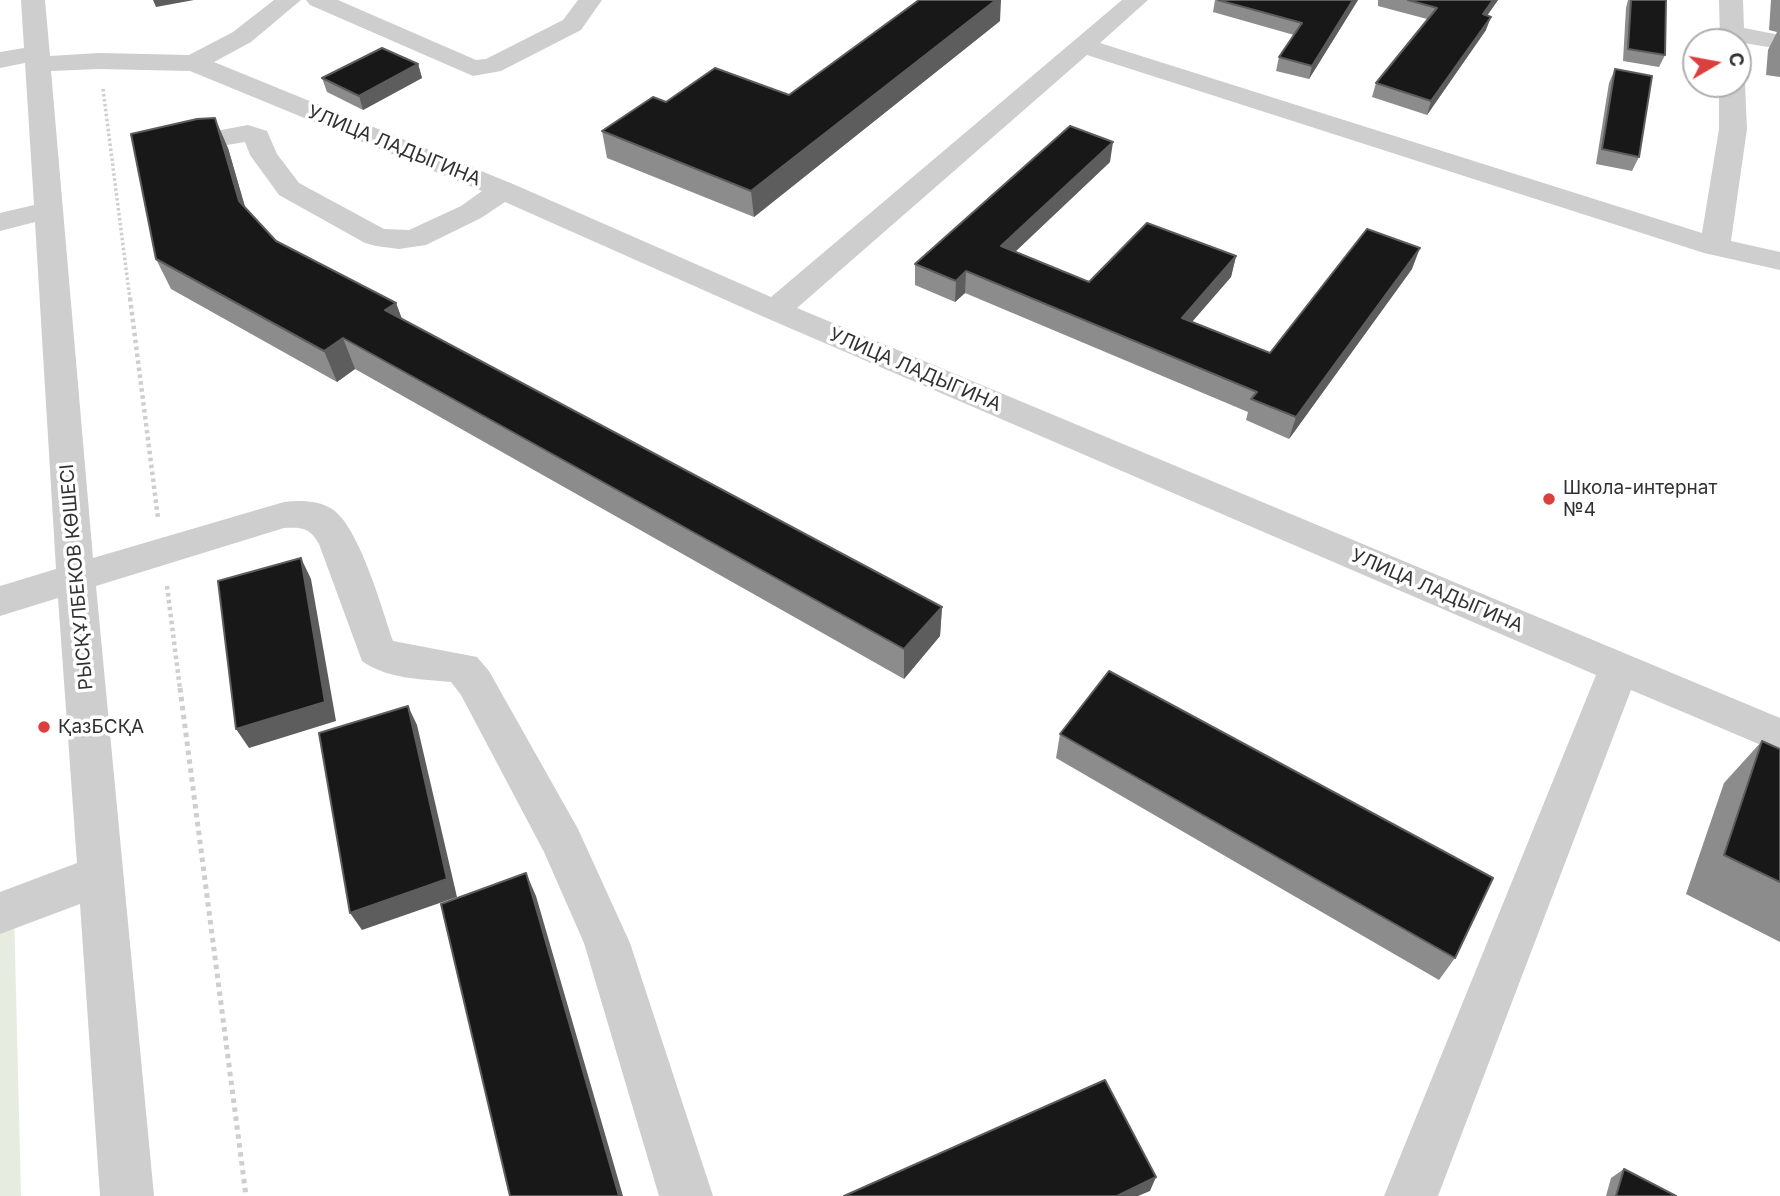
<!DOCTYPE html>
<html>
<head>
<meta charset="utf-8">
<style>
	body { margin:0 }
	#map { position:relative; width:1780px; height:1196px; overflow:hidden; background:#fff; font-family:Inter,sans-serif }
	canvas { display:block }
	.north { position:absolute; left:1682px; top:28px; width:70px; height:70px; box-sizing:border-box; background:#fff; border:2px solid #adadad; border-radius:50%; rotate:80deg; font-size:19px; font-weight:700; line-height:28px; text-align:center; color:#313131 }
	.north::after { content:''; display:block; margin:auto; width:24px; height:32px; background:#dd3e3e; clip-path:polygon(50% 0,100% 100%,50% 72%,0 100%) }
</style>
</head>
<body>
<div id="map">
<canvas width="1780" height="1196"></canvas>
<div class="north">С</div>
</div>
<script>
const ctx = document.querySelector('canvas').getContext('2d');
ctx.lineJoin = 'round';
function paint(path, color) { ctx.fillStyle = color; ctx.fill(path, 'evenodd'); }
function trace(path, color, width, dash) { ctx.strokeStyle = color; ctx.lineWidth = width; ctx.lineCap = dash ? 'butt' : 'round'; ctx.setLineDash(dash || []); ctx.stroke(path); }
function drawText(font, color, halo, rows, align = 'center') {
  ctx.font = font + ' Inter,sans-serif'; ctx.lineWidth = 7; ctx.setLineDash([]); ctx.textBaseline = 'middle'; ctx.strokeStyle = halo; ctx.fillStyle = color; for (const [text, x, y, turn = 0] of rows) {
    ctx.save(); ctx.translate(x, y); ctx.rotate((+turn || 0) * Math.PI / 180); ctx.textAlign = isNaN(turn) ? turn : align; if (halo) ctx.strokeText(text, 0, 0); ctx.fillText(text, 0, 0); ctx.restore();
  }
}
paint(new Path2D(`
	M14,909L21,1196H0V914Z`), '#e6ede0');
trace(new Path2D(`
	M103,89L130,300`), '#cecece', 3.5, [2.5, 2.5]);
trace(new Path2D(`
	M130,298L158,518
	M167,586L180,689`), '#cecece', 4.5, [3.5, 3.5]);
trace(new Path2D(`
	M180,688L246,1196`), '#cecece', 5, [4.5, 4.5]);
paint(new Path2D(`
	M21,0H45L50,56L99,53L189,55L233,32L274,0H301L251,42L214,62L513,184L771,297L1122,0H1148L1100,43L1702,233L1719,129V84H1738V78H1741L1745,84L1747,129L1731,241L1780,252V270L1704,253L1087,55L797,308L1780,718V753L1631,690L1438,1196H1384L1596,675L764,317L505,202L481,218L426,245L399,249L376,246L365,243L279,195L250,155L245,142L215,147L205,145L201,139L205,133L248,125L267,131L277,154L299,183L384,229L409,230L461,206L482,191L190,71L99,69L51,71L93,558L284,502C300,500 318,500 332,509C359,526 382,609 393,641L477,657L489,671L578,829L630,943L713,1196H659L584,943L544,852L461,695L451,682C421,679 387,679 362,661L319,544C310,528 302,527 284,528L96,586L154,1196H100L80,904L0,934V892L77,863L58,598L0,616V586L56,569L35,222L0,231V213L34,205L25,63L0,68V52L24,48Z
	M306,0H338L476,60L486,59L563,20L578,0H602L581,30L501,71L473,76L310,5Z
	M1719,0H1743L1744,28L1780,35V49L1744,43L1738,48V42H1720Z`), '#cecece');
paint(new Path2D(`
	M1215,0H1358L1309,79L1276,71L1279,57L1294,35L1213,12Z
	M1378,0H1498L1487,16L1486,30L1427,115L1372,97L1376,83L1427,19L1378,6Z
	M1628,0H1666L1665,55L1659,67L1623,61L1626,8Z
	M1771,0H1780V77L1766,75L1768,50L1777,32L1769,30Z
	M1000,21L754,217L607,158L602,131L666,102L789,95Z
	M418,64L422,78L363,110L327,92L322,78Z
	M1615,69L1639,157L1632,171L1596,164L1609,83Z
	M228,148L245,207L276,241L396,303L402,319L942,607L940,636L904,679L355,369L337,382L171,289L156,259Z
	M1110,162L1015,252L1089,282L1236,256L1231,277L1192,322L1270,353L1412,269L1289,439L1246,420L1248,412L965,293L955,302L915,285V264Z
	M1060,734L1455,958L1439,980L1056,758Z
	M1762,741L1780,749V942L1686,894L1724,783Z
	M1624,1169L1676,1196H1606L1611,1178Z`), '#8c8c8c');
paint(new Path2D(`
	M153,0H194L156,7Z
	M996,0H1001L1000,21L754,217L751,191Z
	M1353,0H1358L1309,79L1312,66Z
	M1493,0H1498L1478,28L1483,14Z
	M1491,17L1486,30L1427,115L1431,101Z
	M418,64L422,78L363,110L359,96Z
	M215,118L228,148L252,231L239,201Z
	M1113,142L1110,162L999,267L1001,246Z
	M1420,248L1412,269L1289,439L1296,417Z
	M1236,256L1231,277L1177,339L1182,318Z
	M966,271L965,293L955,302L956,281Z
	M396,303L407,333L385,310Z
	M343,338L355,369L337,382L324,351Z
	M301,558L311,579L336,721L249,748L236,729Z
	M942,607L940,636L904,679V649Z
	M408,706L417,725L457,897L362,930L350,913Z
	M526,873L536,896L623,1196H619Z
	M1156,1177L1150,1191L1138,1196H1117Z`), '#5d5d5d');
const building = new Path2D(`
	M919,0H996L751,191L602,131L653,97L666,102L715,68L789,95Z
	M1218,0H1353L1312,66L1279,57L1302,23Z
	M1408,0H1493L1483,14L1491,17L1431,101L1376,83L1437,8Z
	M1631,0H1666L1665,55L1628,49Z
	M382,48L418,64L359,96L322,78Z
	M1615,69L1652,76L1639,157L1602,149Z
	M215,118L239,201L276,241L396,303L385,310L942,607L904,649L343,338L324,351L156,259L131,134L197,119Z
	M1070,126L1113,142L1001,246L1089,282L1147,223L1236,256L1182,318L1270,353L1367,229L1420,248L1296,417L1251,399L1257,392L966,271L956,281L915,264Z
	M301,558L325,702L236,729L218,581Z
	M1109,671L1493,878L1455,958L1060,734Z
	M408,706L447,879L350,913L319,733Z
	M1762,741L1780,749V882L1724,855Z
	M526,873L619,1196H510L441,904Z
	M1105,1080L1156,1177L1117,1196H844Z
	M1624,1169L1676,1196H1616Z`);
paint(building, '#181818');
trace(building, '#5d5d5d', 2);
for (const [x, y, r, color] of [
	[1549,499,7,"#dd3e3e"],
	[44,727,7,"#dd3e3e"]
]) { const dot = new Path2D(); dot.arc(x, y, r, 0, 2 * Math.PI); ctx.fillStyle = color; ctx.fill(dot); trace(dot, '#fff', 2.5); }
drawText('19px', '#313131', '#fff', [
	["УЛИЦА ЛАДЫГИНА",394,146,22],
	["УЛИЦА ЛАДЫГИНА",915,370,23],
	["РЫСҚҰЛБЕКОВ КӨШЕСІ",77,577,-95],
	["УЛИЦА ЛАДЫГИНА",1437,591,23]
]);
drawText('19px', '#313131', '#fff', [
	["Школа-интернат",1563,488],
	["№4",1563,510],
	["ҚазБСҚА",58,727]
], 'left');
</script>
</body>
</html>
